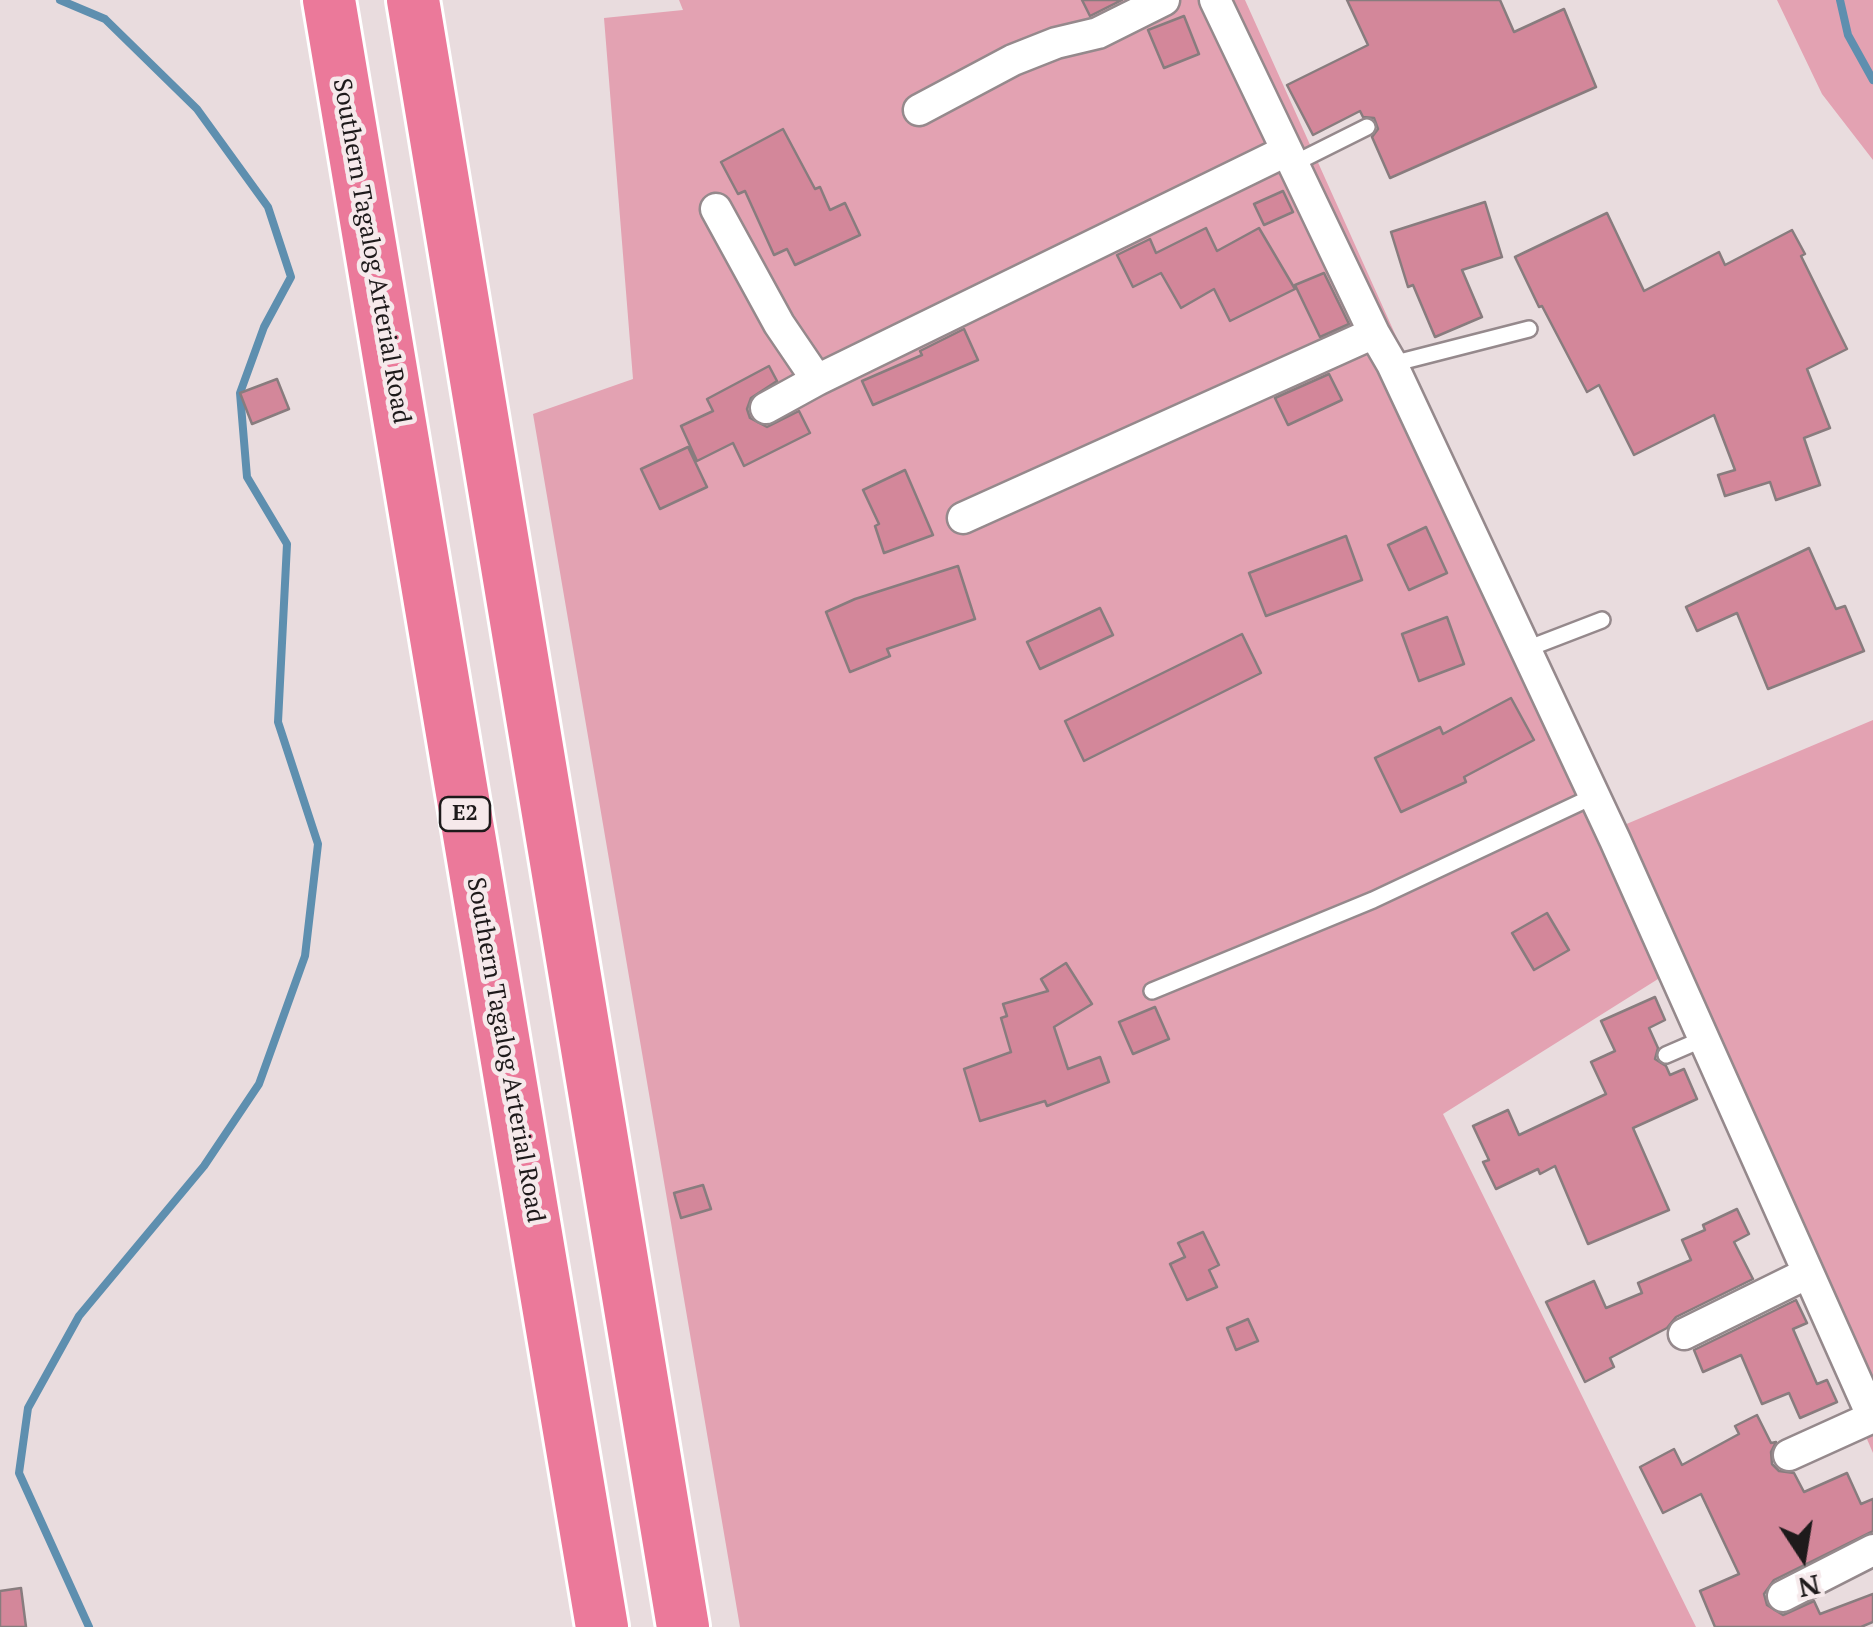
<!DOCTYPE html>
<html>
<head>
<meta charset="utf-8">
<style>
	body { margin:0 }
	#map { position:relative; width:1873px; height:1627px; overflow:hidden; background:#e9dcde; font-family:"PT Serif",serif }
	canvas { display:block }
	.north { position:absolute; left:1753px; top:1507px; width:100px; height:100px; -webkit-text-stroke:8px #f6e9eb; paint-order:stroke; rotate:168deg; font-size:28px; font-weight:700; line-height:40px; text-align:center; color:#1e1a1b }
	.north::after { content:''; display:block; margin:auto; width:35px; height:45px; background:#1e1a1b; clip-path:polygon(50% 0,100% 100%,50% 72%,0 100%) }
</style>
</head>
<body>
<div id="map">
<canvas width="1873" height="1627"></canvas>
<div class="north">N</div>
</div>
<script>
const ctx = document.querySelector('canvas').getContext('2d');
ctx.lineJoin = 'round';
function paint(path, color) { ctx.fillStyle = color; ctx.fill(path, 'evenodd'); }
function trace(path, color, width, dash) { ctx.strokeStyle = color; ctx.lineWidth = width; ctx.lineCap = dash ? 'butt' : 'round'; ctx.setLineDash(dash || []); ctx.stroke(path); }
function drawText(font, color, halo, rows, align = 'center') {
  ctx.font = font + ' "PT Serif",serif'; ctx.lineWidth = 9; ctx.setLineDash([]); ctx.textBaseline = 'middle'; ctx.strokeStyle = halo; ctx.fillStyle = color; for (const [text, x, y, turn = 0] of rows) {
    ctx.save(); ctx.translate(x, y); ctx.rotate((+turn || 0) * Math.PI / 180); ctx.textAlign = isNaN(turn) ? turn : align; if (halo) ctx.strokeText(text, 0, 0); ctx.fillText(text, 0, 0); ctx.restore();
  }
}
paint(new Path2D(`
	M679,0H1245L1617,828L1873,720V1453L1666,974L1443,1114L1696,1627H740L533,414L633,379L604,18L683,10Z
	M1777,0H1873V160L1822,94Z`), '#e3a2b2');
trace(new Path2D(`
	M60,0L105,19L197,109L268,207L291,277L264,327L240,393L247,477L287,544L278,722L318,844L305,956L259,1084L204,1166L79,1316L28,1408L19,1473L89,1627
	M1840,0L1848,35L1873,80`), '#5e8faf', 8);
const building = new Path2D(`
	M1082,0H1122L1090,16Z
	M1347,0H1500L1514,32L1564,9L1596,87L1390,178L1372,137L1378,129L1374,118L1363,117L1360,111L1313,135L1287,85L1368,45Z
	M1184,16L1199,54L1164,68L1148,30Z
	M783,129L815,189L820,187L830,210L845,203L860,235L795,265L787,249L774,255L745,191L738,194L721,162Z
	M1283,191L1293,212L1264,225L1254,204Z
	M1485,202L1502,257L1462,270L1482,317L1435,337L1413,285L1408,287L1391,232Z
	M1607,213L1644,291L1719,252L1725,265L1792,230L1805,254L1801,256L1847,349L1807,369L1830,428L1804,438L1820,485L1776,500L1770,482L1725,496L1718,475L1735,470L1714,415L1634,455L1599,385L1587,392L1542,306L1539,307L1515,257Z
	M1206,228L1217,251L1259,228L1295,289L1230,321L1214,289L1181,308L1161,273L1133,287L1117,255L1150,239L1156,253Z
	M1324,273L1349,324L1320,337L1295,285Z
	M964,329L978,360L873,405L862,381L922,355L920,351Z
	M769,366L777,381L751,398L747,409L750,418L767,427L799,411L810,433L744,466L733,443L697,461L681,426L713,411L707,399Z
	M1329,374L1342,400L1288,425L1275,398Z
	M277,379L289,409L252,424L240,393Z
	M688,447L707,487L660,509L641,469Z
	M905,470L933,535L884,553L875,526L879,524L863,490Z
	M1426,527L1447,573L1409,590L1388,545Z
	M1346,536L1362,580L1266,616L1249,573Z
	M1809,548L1836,609L1845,606L1864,651L1768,689L1737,613L1697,631L1686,607Z
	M958,566L975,619L887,649L890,656L850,672L826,612L855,599Z
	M1100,608L1113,635L1040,669L1027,642Z
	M1447,617L1464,664L1419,681L1402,634Z
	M1242,634L1261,673L1084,761L1065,721Z
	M1511,698L1534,740L1464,777L1466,782L1401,812L1375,758L1440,727L1443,734Z
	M1547,913L1569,950L1534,970L1512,933Z
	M1066,963L1092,1004L1054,1027L1068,1069L1100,1057L1109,1082L1047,1106L1045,1101L980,1121L964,1069L1011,1052L1001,1018L1007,1016L1003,1004L1048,991L1041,979Z
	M1655,997L1665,1020L1649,1028L1658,1048L1655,1059L1666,1066L1670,1075L1684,1069L1697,1099L1633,1128L1669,1210L1588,1244L1555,1166L1540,1174L1538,1169L1496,1189L1483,1162L1489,1160L1473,1126L1508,1110L1519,1135L1606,1094L1591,1062L1615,1051L1601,1021Z
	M1155,1007L1169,1039L1133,1054L1119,1022Z
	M703,1185L711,1209L681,1218L674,1193Z
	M1737,1209L1749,1234L1734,1242L1753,1279L1676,1317L1667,1328L1610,1358L1614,1367L1585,1382L1546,1302L1594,1281L1606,1308L1642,1293L1638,1283L1691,1260L1682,1240L1705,1230L1703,1225Z
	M1203,1232L1219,1265L1209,1270L1217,1287L1187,1300L1170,1264L1185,1257L1178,1243Z
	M1796,1300L1807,1323L1793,1329L1817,1384L1827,1380L1837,1402L1800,1418L1789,1393L1762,1404L1741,1355L1703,1372L1694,1350Z
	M1248,1319L1258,1341L1236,1350L1227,1328Z
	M1757,1415L1771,1443L1776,1442L1771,1452L1772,1464L1779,1471L1794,1473L1804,1492L1847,1473L1861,1504L1873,1499V1531L1774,1580L1764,1594L1767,1605L1783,1615L1814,1601L1820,1614L1873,1594V1622L1861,1627H1715L1700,1591L1739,1574L1701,1494L1663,1513L1640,1467L1674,1449L1682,1465L1739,1434L1735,1426Z
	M21,1588L26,1627H0V1591Z`);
paint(building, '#d3879a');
trace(building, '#887c7e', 2.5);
const lane = new Path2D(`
	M1293,164L1367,127
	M1392,364L1529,329
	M1524,650L1602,620
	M1152,991L1373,900L1594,796
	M1666,1055L1703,1039`);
const street = new Path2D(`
	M1215,0L1374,333L1392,364L1615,840L1873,1418
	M919,110L1013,60L1056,43L1098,33L1164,0
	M716,209L779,324L817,380L1286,151
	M766,408L817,380
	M963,518L1374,333
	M1684,1334L1808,1273
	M1789,1455L1873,1417
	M1783,1596L1873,1550`);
const highway = new Path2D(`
	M329,0L602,1627
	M413,0L683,1627`);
trace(lane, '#95898c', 20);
trace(street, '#95898c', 35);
trace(highway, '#fff', 58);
trace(lane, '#fff', 15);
trace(street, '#fff', 30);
trace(highway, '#eb799a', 52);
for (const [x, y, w] of [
	[465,814,50]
]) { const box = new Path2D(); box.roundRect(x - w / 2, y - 17, w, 34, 8); ctx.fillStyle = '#f6e9eb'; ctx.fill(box); trace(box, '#1e1a1b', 2.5); }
drawText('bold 22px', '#1e1a1b', null, [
	["E2",465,814]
]);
drawText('25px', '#1e1a1b', '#f6e9eb', [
	["Southern Tagalog Arterial Road",371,251,80],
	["Southern Tagalog Arterial Road",505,1050,80]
]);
</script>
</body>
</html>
